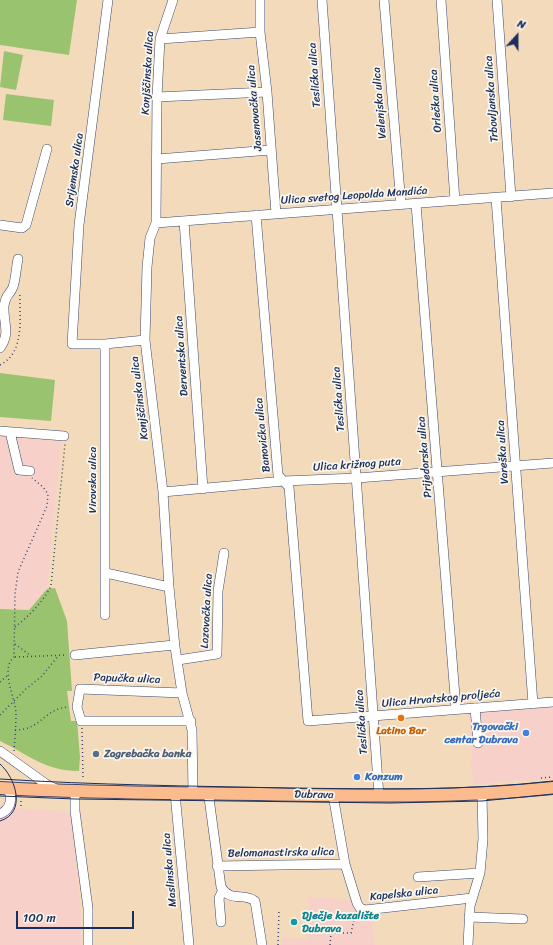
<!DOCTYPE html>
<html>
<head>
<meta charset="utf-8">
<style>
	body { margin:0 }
	#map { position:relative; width:553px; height:945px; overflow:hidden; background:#f3daba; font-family:Sriracha,sans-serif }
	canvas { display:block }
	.north { position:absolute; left:497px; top:16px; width:40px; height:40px; -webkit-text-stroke:3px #fbf7ec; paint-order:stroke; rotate:21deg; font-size:11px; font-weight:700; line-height:16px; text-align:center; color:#1b2f5e }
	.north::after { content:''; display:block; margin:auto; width:14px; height:18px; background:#1b2f5e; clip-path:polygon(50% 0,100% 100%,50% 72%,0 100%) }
	.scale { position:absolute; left:16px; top:911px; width:118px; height:18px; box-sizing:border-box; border:2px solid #1b2f5e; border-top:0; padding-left:5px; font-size:12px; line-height:14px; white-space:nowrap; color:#1b2f5e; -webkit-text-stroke:3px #fbf7ec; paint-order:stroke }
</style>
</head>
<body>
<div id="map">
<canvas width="553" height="945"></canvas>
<div class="north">N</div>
<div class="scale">100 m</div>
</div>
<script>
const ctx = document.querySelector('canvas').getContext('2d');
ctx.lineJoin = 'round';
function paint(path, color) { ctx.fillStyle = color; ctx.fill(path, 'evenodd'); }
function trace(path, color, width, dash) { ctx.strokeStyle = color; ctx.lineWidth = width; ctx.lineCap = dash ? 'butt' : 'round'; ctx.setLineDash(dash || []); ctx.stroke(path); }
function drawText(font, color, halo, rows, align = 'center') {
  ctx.font = font + ' Sriracha,sans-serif'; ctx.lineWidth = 3.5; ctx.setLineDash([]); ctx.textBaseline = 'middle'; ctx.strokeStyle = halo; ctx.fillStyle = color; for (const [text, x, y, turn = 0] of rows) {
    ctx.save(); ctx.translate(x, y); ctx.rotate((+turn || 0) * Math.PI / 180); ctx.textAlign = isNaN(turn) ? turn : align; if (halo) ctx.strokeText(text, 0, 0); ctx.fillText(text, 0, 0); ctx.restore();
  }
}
paint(new Path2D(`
	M0,436L61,442L47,589L29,610L0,608Z
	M553,705V779L475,784L472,779L471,763L472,758L468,711Z
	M0,807L66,812L72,817L81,917V945H0Z
	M308,897L352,900L371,911L375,945H281V938L307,939Z`), '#f7d0ca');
paint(new Path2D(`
	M0,0H77L69,55L0,45Z
	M4,51L23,55L16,90L0,87Z
	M6,94L54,100L51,126L3,120Z
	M0,373L55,380L51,421L0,417Z
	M55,588L67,621L72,691H67L71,721H77L80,757L79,771C45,771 29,755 0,741V609L29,610L47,589Z`), '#9ac36f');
const minor = new Path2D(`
	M108,0L79,225L72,344H105L145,340
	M173,0L160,39L157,97L156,223L150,238L147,267L145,340L163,492L169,587L175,647L182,693L192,730L193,793
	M260,0V32L267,92L276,214
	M322,0L379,796
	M384,0L401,205
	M441,0L455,201
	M497,0L511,197
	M160,39L260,32
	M157,97L267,92
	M157,159L271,150
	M496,198L533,704
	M416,204L456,709
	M256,215L278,475L289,487L308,721L553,702
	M184,221L203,489
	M156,223L553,193
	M0,225L22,228L26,225L47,149
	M0,348C11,332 3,324 4,306C6,293 10,295 13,287C16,278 16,268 18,259
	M0,431L64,436
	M10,432L19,470L30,471
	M163,492L284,481L357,478L553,463
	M106,573L169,587
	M105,615V344
	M75,655L174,645
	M178,660L217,654L218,591L224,553
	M182,693L80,689L77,707L81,721H191
	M475,708L478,743
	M0,751L46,784L58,790
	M75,791V811L88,908V945
	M175,793L189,945
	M207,793L209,798L221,887C231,903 243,892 255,901L262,945
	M333,795L345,864L357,903L360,908L365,910L472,898
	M0,814C9,810 12,803 10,793L5,788
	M217,866L345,864
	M418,877L480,873
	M469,917L523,919
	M221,922L219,898L223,890
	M468,945L470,906L480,873L483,839L482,794`);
const major = new Path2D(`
	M0,788C86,793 171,793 257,794C356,796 455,798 553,788`);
trace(minor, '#3b496c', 10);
trace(major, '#3b496c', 14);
trace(new Path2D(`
	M0,365C26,352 19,316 20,292
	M15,627C29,616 43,602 51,586L65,444
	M15,644L31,656
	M15,657L67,655
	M0,682L8,675
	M0,715L26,689L42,676L58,656
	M82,728L83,778
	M15,730C42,730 44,708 69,707
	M14,751C15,738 16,725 16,713C15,697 0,669 14,657L15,594L18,572L47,506L48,494L43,487L32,478
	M541,778L553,777
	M21,806V801
	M278,945L279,910
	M330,945L331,933H351L355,915`), '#3b496c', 1.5, [1, 3]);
trace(minor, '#fff', 9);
trace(major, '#fbbb8d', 12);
trace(new Path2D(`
	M0,764C16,778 27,813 0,821
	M0,779C96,785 191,786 287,788C376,789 465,791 553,781
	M0,796L75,799L390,803L482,801L553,794`), '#1b2f5e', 1);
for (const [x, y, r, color] of [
	[401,718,4,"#e8710a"],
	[526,733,4,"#3f7fe0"],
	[96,754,4,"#5c6f8a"],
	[357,777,4,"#3f7fe0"],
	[294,922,4,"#0f9aa8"]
]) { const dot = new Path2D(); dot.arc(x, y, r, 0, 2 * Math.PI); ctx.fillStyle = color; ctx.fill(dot); trace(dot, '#fbf7ec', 1.5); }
drawText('11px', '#1b2f5e', '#fbf7ec', [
	["Konjščinska ulica",148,73,-87],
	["Teslićka ulica",315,75,-94],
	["Trbovljanska ulica",492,99,-94],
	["Orlečka ulica",436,101,-94],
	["Velenjska ulica",380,103,-95],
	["Jasenovačka ulica",255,108,-95],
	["Srijemska ulica",75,170,-82],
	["Ulica svetog Leopolda Mandića",354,196,-4],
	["Derventska ulica",182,356,-94],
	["Konjščinska ulica",140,398,-97],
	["Teslićka ulica",339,399,-94],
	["Banovićka ulica",263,435,-96],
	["Vareška ulica",503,452,-94],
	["Prijedorska ulica",425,457,-95],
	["Ulica križnog puta",357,465,-4],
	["Virovska ulica",93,480,-90],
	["Lozovačka ulica",207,611,-87],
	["Papučka ulica",127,679,2],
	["Ulica Hrvatskog proljeća",441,699,-5],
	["Teslićka ulica",362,722,-94],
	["Dubrava",314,795,1],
	["Belomanastirska ulica",281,853,-1],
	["Maslinska ulica",170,870,-95],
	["Kapelska ulica",404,894,-6]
]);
drawText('bold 11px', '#366cbe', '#fbf7ec', [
	["Trgovački",518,727],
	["centar Dubrava",518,740],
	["Konzum",365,777,"left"]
], 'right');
drawText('bold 11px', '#c56008', '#fbf7ec', [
	["Latino Bar",401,731]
]);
drawText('bold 11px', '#4e5e75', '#fbf7ec', [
	["Zagrebačka banka",104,754]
], 'left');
drawText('bold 11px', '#0d838f', '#fbf7ec', [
	["Dječje kazalište",302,916],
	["Dubrava",302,929]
], 'left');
</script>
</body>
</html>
